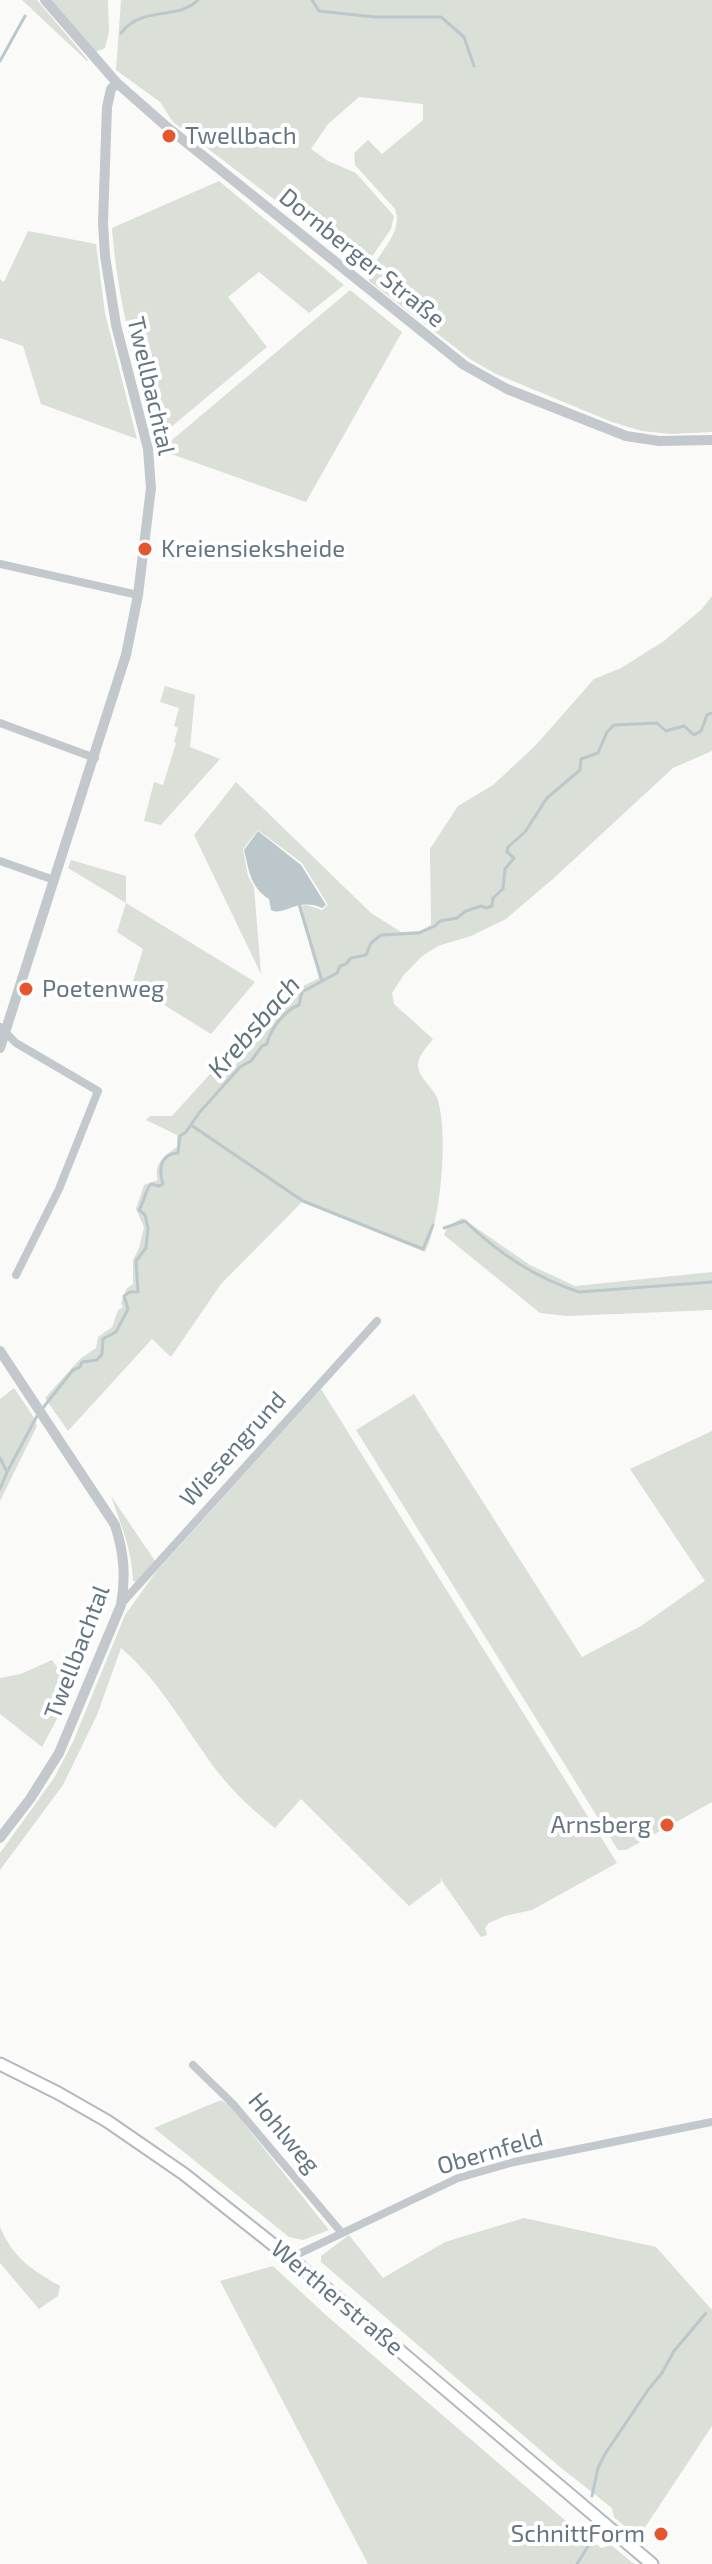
<!DOCTYPE html>
<html>
<head>
<meta charset="utf-8">
<style>
	body { margin:0 }
	canvas { display:block; background:#fafaf8 }
</style>
</head>
<body>
<canvas width="712" height="2564"></canvas>
<script>
const ctx = document.querySelector('canvas').getContext('2d');
ctx.lineJoin = 'round';
function paint(path, color) { ctx.fillStyle = color; ctx.fill(path, 'evenodd'); }
function trace(path, color, width, dash) { ctx.strokeStyle = color; ctx.lineWidth = width; ctx.lineCap = dash ? 'butt' : 'round'; ctx.setLineDash(dash || []); ctx.stroke(path); }
function drawText(font, color, halo, rows, align = 'center') {
  ctx.font = font + ' "Exo 2",sans-serif'; ctx.lineWidth = 8; ctx.setLineDash([]); ctx.textBaseline = 'middle'; ctx.strokeStyle = halo; ctx.fillStyle = color; for (const [text, x, y, turn = 0] of rows) {
    ctx.save(); ctx.translate(x, y); ctx.rotate((+turn || 0) * Math.PI / 180); ctx.textAlign = isNaN(turn) ? turn : align; if (halo) ctx.strokeText(text, 0, 0); ctx.fillText(text, 0, 0); ctx.restore();
  }
}
paint(new Path2D(`
	M22,0H37L88,60L87,61Z
	M51,0H108L109,32L105,48L96,52Z
	M121,0H712V432L671,434L642,431L612,422L496,374L470,359L369,281C371,255 405,237 395,209L355,165L354,153L368,140L382,154L423,120V104L359,97L328,124L311,149L328,161L356,173L394,216L391,229L364,268L173,122L160,102L116,70Z
	M219,181L344,285L309,313L259,272L228,297L267,347L165,432L157,430L152,424C134,359 117,296 112,228Z
	M28,231L96,244L105,313L137,439L41,404L23,346L0,338V279L4,282Z
	M350,290L402,332L306,502L160,450Z
	M712,596V751L673,768L554,878L506,919L471,936L438,946L421,957L403,976L392,993L394,1004L433,1039C427,1047 418,1055 418,1066C419,1078 432,1086 437,1098C449,1130 441,1222 425,1252L302,1202L221,1284L171,1357L152,1339L68,1431L45,1398L80,1359L96,1348L98,1337L112,1327L118,1310L123,1307L121,1303L127,1288L133,1284V1260L139,1248L144,1227L136,1209L144,1185L158,1180C153,1164 165,1155 177,1147V1135L146,1120L150,1116H172L220,1063L230,1072L297,989L319,978L298,906L307,905L322,910L328,905L302,863L258,830L243,849L248,876L254,887L261,974L194,835L236,782L371,913L401,932L419,931L431,925L430,849L458,806L493,785L536,745L594,679L621,668L664,641L702,609Z
	M165,686L195,695L190,747L220,759L161,825L144,821L154,782L163,785L176,743L174,742L178,728L174,726L179,708L160,702Z
	M71,860L126,876V903L255,982L211,1034L132,985L143,949L117,932L126,903L68,868Z
	M462,1218L530,1265L575,1286L712,1272V1310L567,1316L540,1313L444,1235L448,1226Z
	M14,1388L33,1416L37,1426L0,1501V1399Z
	M321,1389L617,1863L532,1910L505,1916L489,1923L485,1928L487,1935L481,1937L440,1878L441,1882L409,1906L301,1799L275,1828C254,1811 234,1793 217,1771C186,1730 161,1682 121,1648L97,1715L63,1785L0,1870V1853L54,1778L73,1742L125,1615L156,1572Z
	M414,1394L582,1657L641,1626L705,1581L630,1469L712,1431V1802L626,1850H618L356,1430Z
	M111,1496L155,1561L136,1582L133,1581C132,1550 121,1525 111,1496Z
	M52,1660L73,1689L42,1747L0,1714V1678L21,1674Z
	M221,2100L230,2106L329,2230L303,2240L289,2237L154,2128Z
	M524,2218L656,2247L712,2310V2426L638,2538L614,2517L612,2508L560,2467L321,2262V2256L349,2235L383,2278L445,2242Z
	M0,2227C14,2259 31,2269 60,2286L58,2296L39,2309L0,2263Z
	M273,2266L327,2316L573,2527L601,2548L611,2545L634,2564H368L220,2281Z`), '#dadfd7');
paint(new Path2D(`
	M258,831L301,865L326,905L322,908C296,897 285,917 271,910L269,899C250,887 249,870 244,850Z`), '#bbc7cb');
trace(new Path2D(`
	M312,0L319,11L375,17H441L464,37L474,66
	M121,33C142,5 177,21 198,0
	M0,61L25,16
	M299,904L322,981
	M191,1125L303,1201L423,1249L433,1225
	M444,1228L465,1221C497,1252 536,1278 579,1292L712,1282
	M42,1409L73,1370L80,1367L82,1362L97,1360L102,1354L103,1339L116,1332L128,1309L124,1296L130,1292H138L136,1261L146,1248L148,1228L145,1215L139,1210C144,1203 145,1190 151,1184L159,1186L163,1184C158,1168 161,1154 178,1153L180,1136L186,1132L199,1113L240,1067L251,1061L262,1046L267,1044C270,1029 285,1010 299,1005L302,992L337,973L340,966L346,964L351,958L366,955L371,943L381,935L419,933L435,926L440,921L457,918L466,911L481,906L486,908L492,906L493,898L503,889L505,869L514,858L507,852L508,847L525,832L547,798L580,770L581,759L598,753L607,732L614,725L657,723L666,731L684,726L694,735L701,731L707,715L712,713
	M0,1458L7,1472L0,1489
	M7,1472L37,1416
	M592,2496L598,2468L605,2454L648,2390L662,2373L674,2351L706,2313
	M577,2564L590,2543`), '#bbc7cb', 3);
const secondary = new Path2D(`
	M0,2064L58,2093L107,2121L184,2174L290,2258L652,2564`);
trace(secondary, '#b3babf', 15);
trace(new Path2D(`
	M0,564L138,595
	M0,723L95,758
	M0,861L54,880
	M0,1027L16,1043L98,1091L59,1189L16,1275
	M121,1604L377,1321
	M193,2065L233,2104L341,2232
	M290,2258L458,2178L514,2162L712,2122`), '#c3c8cc', 8);
trace(new Path2D(`
	M45,0L117,83L167,127L464,365L507,389L626,436L659,441L712,440
	M0,1048L126,655L138,595L151,488L148,449L116,325L105,256L103,223L107,107L111,89L117,83
	M0,1351L115,1525C124,1553 126,1576 121,1605L59,1753L30,1799L0,1838`), '#c3c8cc', 10);
trace(secondary, '#fff', 11);
for (const [x, y, r, color] of [
	[169,136,8,"#e4572e"],
	[145,549,8,"#e4572e"],
	[26,989,8,"#e4572e"],
	[667,1825,8,"#e4572e"],
	[661,2534,8,"#e4572e"]
]) { const dot = new Path2D(); dot.arc(x, y, r, 0, 2 * Math.PI); ctx.fillStyle = color; ctx.fill(dot); trace(dot, '#fff', 3); }
drawText('24px', '#657683', '#fff', [
	["Twellbach",185,136],
	["Kreiensieksheide",161,549],
	["Poetenweg",42,989],
	["Arnsberg",651,1825,"right"],
	["SchnittForm",645,2534,"right"]
], 'left');
drawText('24px', '#657683', '#fff', [
	["Dornberger Straße",362,258,39],
	["Twellbachtal",151,386,77],
	["Wiesengrund",233,1449,-48],
	["Twellbachtal",77,1652,-69],
	["Hohlweg",284,2133,50],
	["Obernfeld",490,2152,-16],
	["Wertherstraße",337,2298,40]
]);
drawText('italic 26px', '#60757c', '#fff', [
	["Krebsbach",254,1027,-49]
]);
</script>
</body>
</html>
